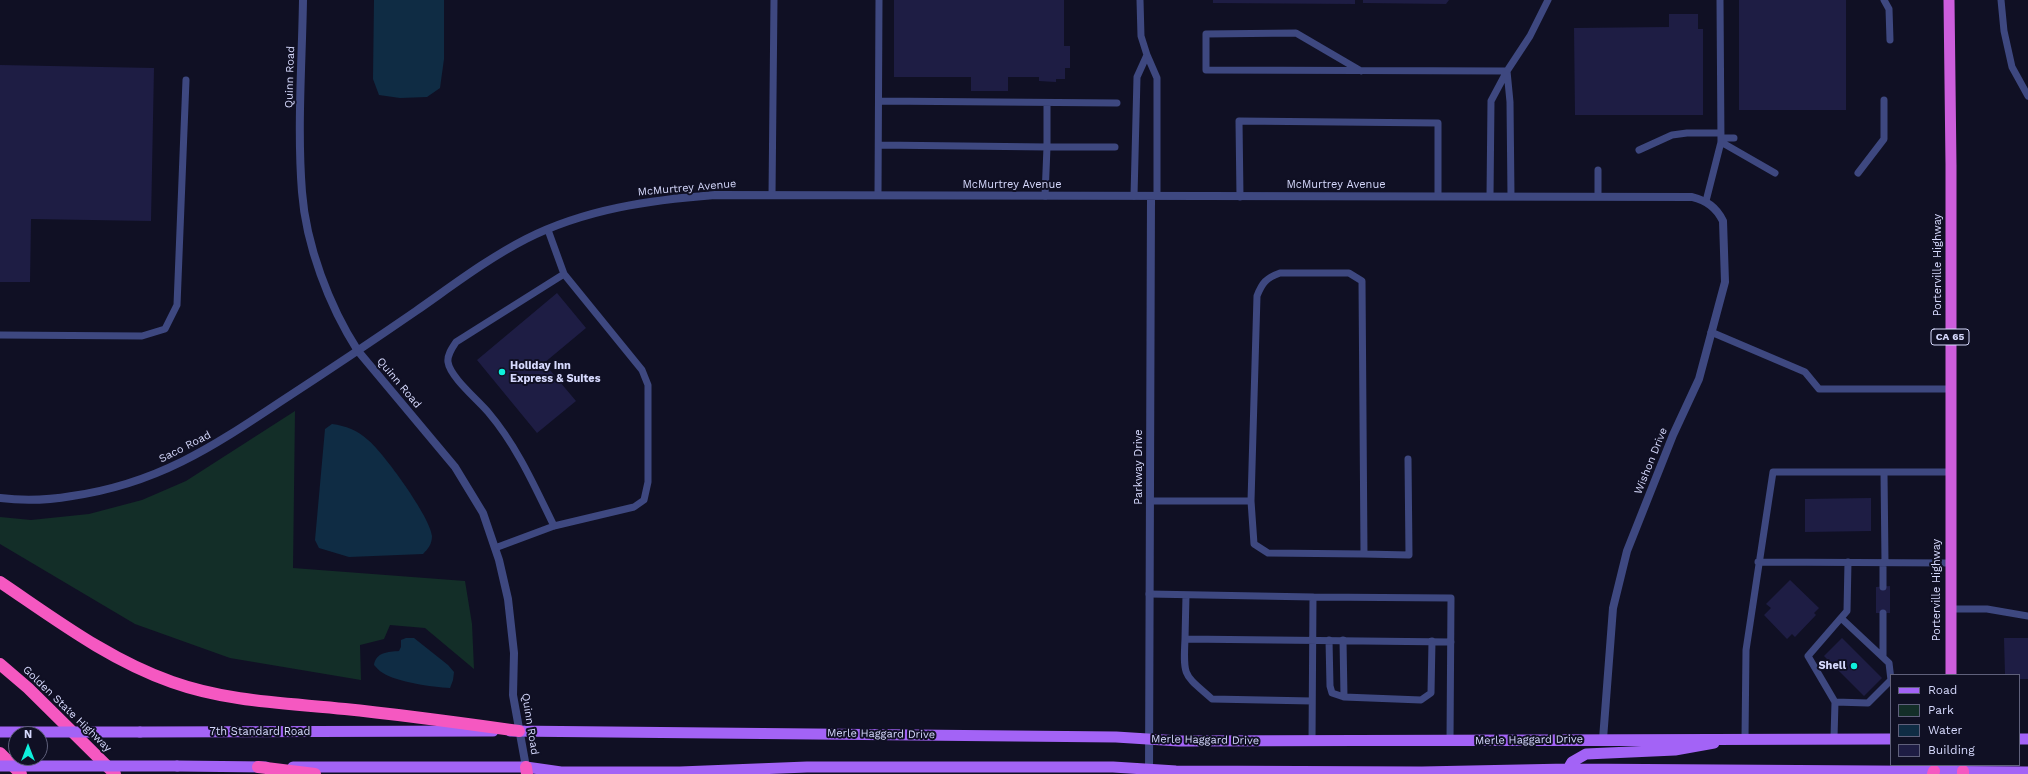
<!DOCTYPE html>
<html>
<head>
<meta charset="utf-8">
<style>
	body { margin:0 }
	#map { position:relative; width:2028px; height:774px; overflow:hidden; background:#101024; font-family:"Work Sans",sans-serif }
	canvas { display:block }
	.legend { position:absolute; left:1890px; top:674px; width:130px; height:92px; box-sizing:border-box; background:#101024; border:1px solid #5f607b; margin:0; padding:5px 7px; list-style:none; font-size:12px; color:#d6d9fd }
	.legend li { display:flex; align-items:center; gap:8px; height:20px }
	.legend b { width:20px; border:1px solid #5f607b }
	.north { position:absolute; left:8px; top:726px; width:40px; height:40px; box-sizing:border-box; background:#101024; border:1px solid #5f607b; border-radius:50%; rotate:0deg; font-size:11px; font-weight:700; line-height:16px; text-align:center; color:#d6d9fd }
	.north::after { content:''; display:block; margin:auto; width:14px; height:18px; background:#0ef0dc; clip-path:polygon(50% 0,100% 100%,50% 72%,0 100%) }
</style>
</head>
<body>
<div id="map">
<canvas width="2028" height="774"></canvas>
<ul class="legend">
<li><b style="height:5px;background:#a363f6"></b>Road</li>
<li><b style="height:11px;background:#132e28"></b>Park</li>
<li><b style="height:11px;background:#0f2c44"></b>Water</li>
<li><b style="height:11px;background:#1e1d44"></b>Building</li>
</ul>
<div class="north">N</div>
</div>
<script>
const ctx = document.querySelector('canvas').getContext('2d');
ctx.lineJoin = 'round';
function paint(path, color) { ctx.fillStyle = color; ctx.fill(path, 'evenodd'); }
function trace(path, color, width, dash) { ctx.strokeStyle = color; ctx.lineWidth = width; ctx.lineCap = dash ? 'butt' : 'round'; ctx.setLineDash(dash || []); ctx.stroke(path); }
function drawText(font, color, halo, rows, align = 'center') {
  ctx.font = font + ' "Work Sans",sans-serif'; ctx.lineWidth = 4; ctx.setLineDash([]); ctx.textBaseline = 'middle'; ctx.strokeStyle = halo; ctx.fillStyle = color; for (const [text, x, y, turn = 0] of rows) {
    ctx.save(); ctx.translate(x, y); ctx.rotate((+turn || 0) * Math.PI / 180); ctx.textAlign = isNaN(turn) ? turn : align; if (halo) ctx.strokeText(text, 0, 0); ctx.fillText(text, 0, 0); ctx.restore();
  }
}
paint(new Path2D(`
	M295,411L293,568L465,581L472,624L474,669L425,628L390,625L384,639L360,645L361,680L230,658L135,624L0,544V517L31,520L89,514L142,500L186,481Z`), '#132e28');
paint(new Path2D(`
	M374,0H444V59L440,88L427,97L400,98L379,95L373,79Z
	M332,424C346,426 357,430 368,440C383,452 431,518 432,536C432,544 428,549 423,554L349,557L319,548L315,540L325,429Z
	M406,638H414L448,665L454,672L453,680L450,688C432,687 397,682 383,673C379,671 376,667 374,665C376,652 388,652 399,651L401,647V640Z`), '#0f2c44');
paint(new Path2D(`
	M894,0H1064V46H1070V68H1065V79H1056V82L1039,81V77H1008V91H971V77H894Z
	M1213,0H1355V4L1213,3Z
	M1363,0H1449L1446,4L1363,3Z
	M1739,0H1846V110H1739Z
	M1669,14H1698V29H1703V115H1575L1574,28L1669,27Z
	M0,65L154,68L151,221L31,219L30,282H0Z
	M557,293L586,328L544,363L576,401L537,433L477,360Z
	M1871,498V531L1805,532V499Z
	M1790,580L1819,608L1814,613L1816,615L1795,637L1792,634L1787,639L1764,615L1771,608L1766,604Z
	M1890,586V613H1876V587Z
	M1842,638L1882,678L1864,696L1824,656Z
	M2004,638H2028V679H2019V675H2005Z`), '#1e1d44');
trace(new Path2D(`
	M1140,0L1141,36L1147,55
	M1884,0L1889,9L1890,40
	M2001,0L2004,31L2012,67L2028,96
	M1361,71L1296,33L1206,34V70L1507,71L1530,36L1548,0
	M879,101L1117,103
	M1047,103V147H1115
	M1721,138H1734
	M1721,142L1775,173
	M879,145L1047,147L1045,196
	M1639,150L1672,135L1687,133H1721
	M1858,173L1884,139V100
	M772,195L774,0
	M878,195L879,0
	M1134,196L1137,77L1147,55L1157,78V196
	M1490,196L1491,101L1507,71L1510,102L1511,196
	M1598,196V170
	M1240,197L1239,121L1438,123V196
	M1706,201L1721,142L1720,0
	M1711,332L1805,372L1819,389H1950
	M0,335L142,336L165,329L177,305L186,80
	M1884,472L1885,563
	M1150,501H1251L1254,544L1268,553L1364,554L1362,281L1349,273H1280C1266,278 1262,283 1257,296L1251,501
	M554,526C535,487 517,446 488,412C478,400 450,377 448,362C447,355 452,348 456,342L564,274
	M495,548L554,526L634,507L644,500L648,482V385L642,370L564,274L548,230
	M1364,554L1409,555L1408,459
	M1758,562L1950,563
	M1883,563V587
	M1149,594L1313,597
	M1186,595L1185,639L1451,642
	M1950,609H1987L2028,616
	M1883,613V657
	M1185,639C1183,678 1184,674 1212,699L1312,701
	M1329,640L1330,686L1332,693L1344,697L1421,700L1431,693L1432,641
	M1343,640L1344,697
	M1835,702L1868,703L1891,680L1889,663L1841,618
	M1745,738L1746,650L1773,472H1950
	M1834,738L1835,702L1808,656L1847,611L1848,562
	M1312,741L1313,597L1451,598L1450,741`), '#3e4880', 7);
trace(new Path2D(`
	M303,0C302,63 297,128 302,192C306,245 329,306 358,351L455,467L483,513L499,560L508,599L514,653L513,695L526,767
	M0,498C23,501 49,500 72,496C156,484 211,448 280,402C326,372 371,342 416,311C452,286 487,259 526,239C585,209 650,200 715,195L1692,197C1707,201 1716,207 1723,221L1725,282L1699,379L1673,435L1627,551L1613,608L1603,739
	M1149,773L1151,196`), '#3e4880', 8);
trace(new Path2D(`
	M510,731L1116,737L1179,741L1891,739
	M140,732L493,731
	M2019,739H2028
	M177,766L266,767
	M293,767H526L561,772H680L807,767H1113L1176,771L1422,772L1568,769L2028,772
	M1568,769L1572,762L1586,754L1675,750L1714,743`), '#a363f6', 11);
trace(new Path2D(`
	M1949,0L1951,165V675`), '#cc5edc', 11);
trace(new Path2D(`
	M0,582C55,619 109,660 172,682C228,702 287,703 345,709C404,715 461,723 519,731
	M0,664L28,688L115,774
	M0,753L21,774
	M258,767L315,774
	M526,767L527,774
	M1963,771V774
	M1933,774L1934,771`), '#f558c1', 12);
trace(new Path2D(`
	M0,732H140
	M0,766H177`), '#a363f6', 11);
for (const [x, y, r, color] of [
	[502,372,4,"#0ef0dc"],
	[1854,666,4,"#0ef0dc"]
]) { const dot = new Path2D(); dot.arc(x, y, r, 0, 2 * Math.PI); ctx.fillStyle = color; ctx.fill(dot); trace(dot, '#101024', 1.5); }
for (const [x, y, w] of [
	[1950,337,38]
]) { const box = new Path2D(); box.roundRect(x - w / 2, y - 8, w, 16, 3); ctx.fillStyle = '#101024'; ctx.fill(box); trace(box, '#d6d9fd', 1); }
drawText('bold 10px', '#d6d9fd', null, [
	["CA 65",1950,337]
]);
drawText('11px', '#d6d9fd', '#101024', [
	["Quinn Road",290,77,-88],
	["McMurtrey Avenue",1012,185],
	["McMurtrey Avenue",1336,185],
	["McMurtrey Avenue",687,188,-5],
	["Porterville Highway",1938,265,-90],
	["Quinn Road",399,383,50],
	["Saco Road",185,447,-27],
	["Wishon Drive",1651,461,-68],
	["Parkway Drive",1139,467,-90],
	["Porterville Highway",1937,590,-90],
	["Golden State Highway",67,709,44],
	["Quinn Road",530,724,81],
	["7th Standard Road",260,732],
	["Merle Haggard Drive",881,734,1],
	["Merle Haggard Drive",1205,740,1],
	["Merle Haggard Drive",1529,740,-1]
]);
drawText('bold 11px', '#d6d9fd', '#101024', [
	["Holiday Inn",510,366],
	["Express & Suites",510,379],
	["Shell",1846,666,"right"]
], 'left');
</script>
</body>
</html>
